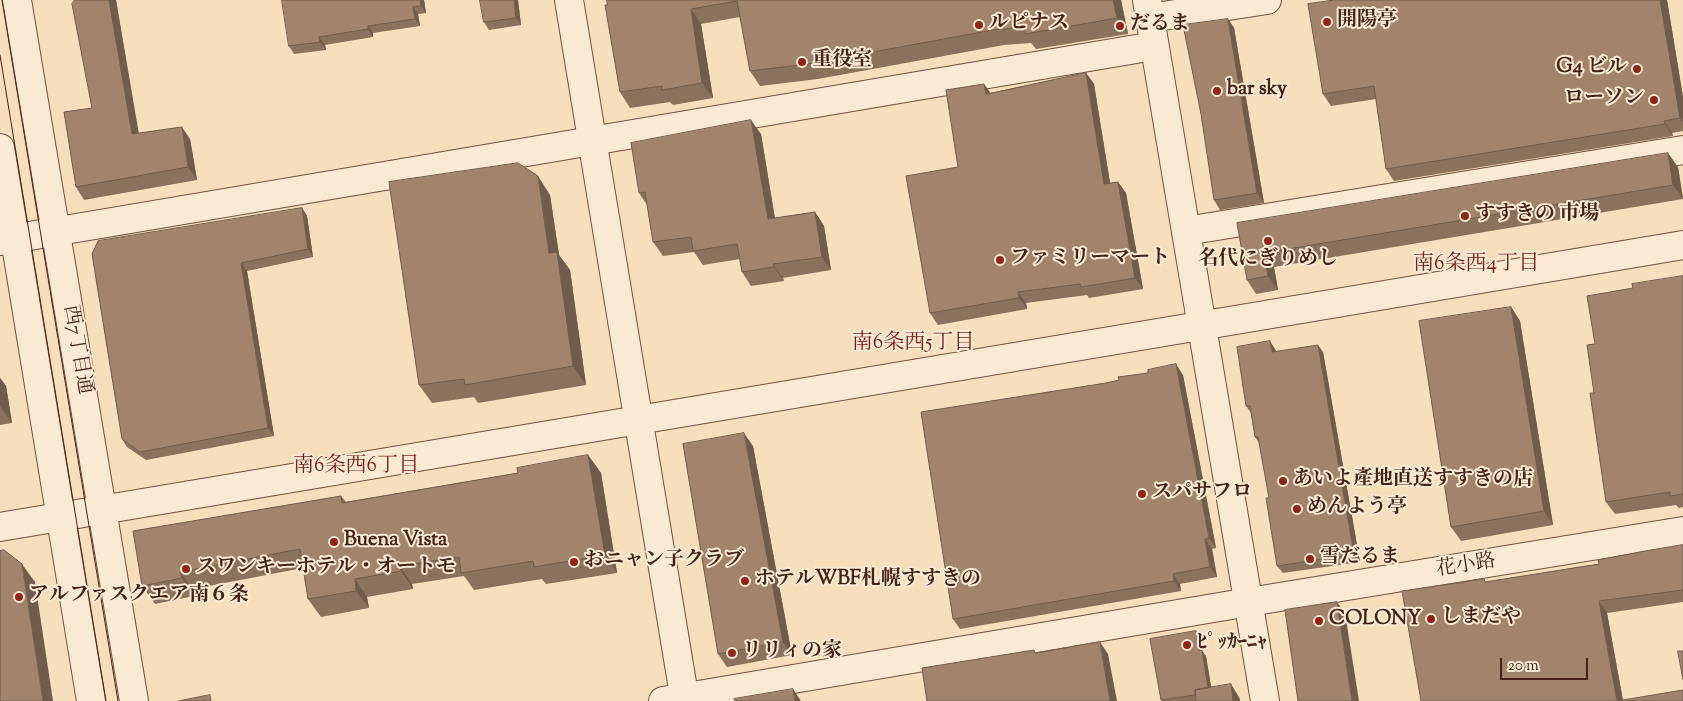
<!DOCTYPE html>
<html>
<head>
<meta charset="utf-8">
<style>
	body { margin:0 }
	#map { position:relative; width:1683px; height:701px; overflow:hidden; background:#f7dfbd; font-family:"Sorts Mill Goudy",serif }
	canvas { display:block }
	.scale { position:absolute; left:1500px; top:658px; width:88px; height:22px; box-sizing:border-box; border:2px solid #452215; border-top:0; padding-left:6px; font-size:15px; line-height:18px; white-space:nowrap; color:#452215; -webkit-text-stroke:4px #faead4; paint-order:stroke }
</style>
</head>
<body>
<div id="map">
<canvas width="1683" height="701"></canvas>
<div class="scale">20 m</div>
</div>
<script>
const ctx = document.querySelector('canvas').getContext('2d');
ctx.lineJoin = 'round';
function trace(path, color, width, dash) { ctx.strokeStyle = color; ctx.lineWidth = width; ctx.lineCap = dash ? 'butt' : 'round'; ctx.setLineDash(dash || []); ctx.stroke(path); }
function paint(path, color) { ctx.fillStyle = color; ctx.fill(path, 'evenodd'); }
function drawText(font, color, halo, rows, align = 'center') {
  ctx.font = font + ' "Sorts Mill Goudy","Noto Serif JP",serif'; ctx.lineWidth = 4; ctx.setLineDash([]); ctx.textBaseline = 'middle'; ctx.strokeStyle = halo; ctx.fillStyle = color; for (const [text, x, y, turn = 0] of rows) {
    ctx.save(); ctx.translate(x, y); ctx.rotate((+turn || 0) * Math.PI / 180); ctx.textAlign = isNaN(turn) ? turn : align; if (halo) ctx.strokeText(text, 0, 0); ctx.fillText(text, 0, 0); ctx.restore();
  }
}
const minor = new Path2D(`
	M1150,18L1267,0
	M1186,231L1683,150
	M0,241L1154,46
	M663,701L1249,602L1683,531`);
const tertiary = new Path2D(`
	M17,0L134,701
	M569,0L685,701
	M1147,0L1265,701
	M0,148L91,701
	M0,527L1683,245`);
trace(minor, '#72513f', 30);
trace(tertiary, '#72513f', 30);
trace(minor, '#faead4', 28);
trace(tertiary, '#faead4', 28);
trace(new Path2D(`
	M2,0L118,701
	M0,55L106,701`), '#452215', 1);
paint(new Path2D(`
	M75,0H116L138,133L190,139L197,180L84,200L76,187L92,108Z
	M424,0L426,13L418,14L420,26L373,33V37L325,45L326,50L294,54L289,46Z
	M518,0L521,25L489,30L484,22Z
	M607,0H1121L1128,34L1036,49L1031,43L1004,45L818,79L760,86L750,71L740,17L701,24L713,98L673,105L670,102L630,108L620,92Z
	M1667,0L1683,97V131L1672,133L1673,136L1394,181L1386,169L1376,99L1331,106L1323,94Z
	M1228,19L1234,28L1264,203L1220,210L1214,200Z
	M1086,73L1094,84L1110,183L1118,182L1126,193L1143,289L1089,298L1087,295L1026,303L1027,309L938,325L930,313L958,167L984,84L990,93Z
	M761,134L775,218L815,212L824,226L831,270L783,278L784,281L751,286L742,272L740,259L703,265L694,252L663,256L653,242L647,205L639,193Z
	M1678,167L1683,199L1274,267L1278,290L1256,294L1247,280L1237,223Z
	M550,195L559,255L570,270L586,385L478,403L474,397L432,403L419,385Z
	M302,208L307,216L313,257L247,271L274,436L146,460L127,447L122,439L92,254Z
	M1683,276V507L1679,508L1676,505L1615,514L1606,502L1595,344L1633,288Z
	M1511,307L1520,321L1553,525L1461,541L1451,527Z
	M1275,349L1276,351L1323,352L1360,562L1283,573L1277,566L1269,498L1260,444L1255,437L1251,413L1246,406Z
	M1183,375L1216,548L1212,549L1217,577L1180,584L1181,591L960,629L953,619Z
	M0,378L6,386L12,423L0,425Z
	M753,446L792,655L727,667L718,654Z
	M588,455L601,473L617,573L546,584L542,579L474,590L464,576L412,584L413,589L367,597L369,608L321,617L308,599L303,568L193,589L194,596L155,604L142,586L341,496L346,502L518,473Z
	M1683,545V602L1607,613L1623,700L1683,701H1421L1484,579L1486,582L1599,564Z
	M1200,637L1202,651L1206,656L1211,687L1239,697L1240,701H1161V700Z`), '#8b725d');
paint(new Path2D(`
	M109,0H116L141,146L132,134Z
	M420,0H424L426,13L421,6Z
	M514,0H518L521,25L516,18Z
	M1113,0H1121L1128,34L1117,18Z
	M1660,0H1667L1683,97V122L1680,118Z
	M413,7L418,14L420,26L415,19Z
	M691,9L701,24L713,98L702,83Z
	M1228,19L1234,28L1264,203L1257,193Z
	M368,26L373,33V37L368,29Z
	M319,37L325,45L326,50L320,42Z
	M1086,73L1094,84L1112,195L1104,184Z
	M984,84L992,95L986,94Z
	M751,120L761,134L777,232L768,219Z
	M1664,121L1672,133L1673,136L1665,124Z
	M182,127L190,139L197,180L188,167Z
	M1668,153L1678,167L1683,199L1673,185Z
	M538,176L550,195L559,255L570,270L586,385L573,366L549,253Z
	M1118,182L1126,193L1143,289L1135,278Z
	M302,208L307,216L313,257L308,249Z
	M815,212L824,226L831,270L822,257Z
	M1264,253L1274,267L1278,290L1268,276Z
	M241,263L247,271L274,436L268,428Z
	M773,264L783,278L784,281L774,267Z
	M1018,292L1026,303L1027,309L1019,298Z
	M1511,307L1520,321L1553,525L1544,511Z
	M1270,341L1275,349L1277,359L1272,352Z
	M1318,345L1323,352L1360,562L1354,554Z
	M1176,364L1183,375L1216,548L1209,538Z
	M0,378L6,386L12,423L0,406Z
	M744,433L753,446L792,655L783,642Z
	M588,455L601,473L617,573L605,555Z
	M1205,539L1212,549L1217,577L1210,567Z
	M22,564L35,582L53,701H43Z
	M400,566L412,584L413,589L401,571Z
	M180,572L193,589L194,596L182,578Z
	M1173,574L1180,584L1181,591L1174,581Z
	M355,579L367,597L369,608L356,591Z
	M1599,601L1607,613L1623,701H1617Z
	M1337,602L1345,613L1359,701H1352Z
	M1196,631L1200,637L1202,651L1206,656L1213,698L1209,693L1199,651Z
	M1100,642L1108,654L1117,701H1110Z
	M1231,684L1239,697L1240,701H1233Z
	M793,689L801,701H795Z`), '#715c4c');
const building = new Path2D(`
	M75,0H109L132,134L182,127L188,167L76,187L64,112L92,108L72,4Z
	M282,0H420L421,6L413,7L415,19L368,26V29L319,37L320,42L289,46Z
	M480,0H514L516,18L484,22Z
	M607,0H1113L1117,18L1025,34L1024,27L993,30L807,64L750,71L737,1L691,9L702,83L662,90V86L620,92L605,5H607Z
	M1335,0H1660L1680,118L1664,121L1665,124L1386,169L1374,86L1323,94L1308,4Z
	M1228,19L1257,193L1214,200L1201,114L1183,25Z
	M1086,73L1104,184L1118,182L1135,278L1081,287L1080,284L1018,292L1019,298L930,313L906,176L958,167L946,90L984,84L986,94Z
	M751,120L768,219L815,212L822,257L773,264L774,267L742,272L737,244L693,251L691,237L653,242L645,192L639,193L631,143Z
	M1668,153L1673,185L1264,253L1268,276L1247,280L1237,223Z
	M518,163L538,176L549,253L557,252L573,366L465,385L464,379L419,385L389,182Z
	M302,208L308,249L241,263L268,428L140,452L122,439L92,254L98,241Z
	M1683,276V494L1670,496V492L1606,502L1590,393H1594L1587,345L1595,344L1587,296L1633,288L1632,284Z
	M1511,307L1544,511L1451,527L1419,321Z
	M1270,341L1272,352L1318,345L1354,554L1277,566L1266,498H1269L1258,437H1255L1250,406H1246L1237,347Z
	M1176,364L1209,538L1205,539L1210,567L1173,574L1174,581L953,619L921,412L1106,383L1119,380L1118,377L1148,373V370Z
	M744,433L783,642L718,654L683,444Z
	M588,455L605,555L534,567L533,561L461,573L459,557L400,566L401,571L355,579L356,591L308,599L300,549L180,572L182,578L142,586L133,531L341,496L342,503L518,473L517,468Z
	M1683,545V590L1599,601L1617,701L1683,690V701H1421L1402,591L1484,579L1485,582L1599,564L1598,560L1645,551Z
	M4,550L22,564L43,701H0V551Z
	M1337,602L1352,701H1298L1285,610Z
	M1196,631L1199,651L1202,650L1208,688L1195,690V695L1161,700L1150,639Z
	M1100,642L1110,701H927L922,668L1034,650L1035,653Z
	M1678,651H1683V679Z
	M1231,684L1233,701H1196L1195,690Z
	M793,689L795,701H735L734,699Z
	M210,695L211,701H179Z`);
paint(building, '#a2846c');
trace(building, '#715c4c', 1);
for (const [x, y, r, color] of [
	[1327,22,5,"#8f2418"],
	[979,25,5,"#8f2418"],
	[1120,26,5,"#8f2418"],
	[802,62,5,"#8f2418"],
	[1637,69,5,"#8f2418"],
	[1217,91,5,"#8f2418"],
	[1654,100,5,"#8f2418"],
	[1465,216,5,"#8f2418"],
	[1268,241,5,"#8f2418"],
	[1000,260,5,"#8f2418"],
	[1283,481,5,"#8f2418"],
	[1142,494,5,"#8f2418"],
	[1297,509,5,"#8f2418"],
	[334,542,5,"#8f2418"],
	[1310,559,5,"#8f2418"],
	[574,562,5,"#8f2418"],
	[186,569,5,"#8f2418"],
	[745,581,5,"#8f2418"],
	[19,597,5,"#8f2418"],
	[1431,619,5,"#8f2418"],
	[1319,621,5,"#8f2418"],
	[1187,645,5,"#8f2418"],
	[732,653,5,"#8f2418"]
]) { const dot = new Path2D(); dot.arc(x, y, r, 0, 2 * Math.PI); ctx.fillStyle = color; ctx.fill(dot); trace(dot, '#faead4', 2); }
drawText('bold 20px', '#452215', '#faead4', [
	["開陽亭",1337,22],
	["ルピナス",989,25],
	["だるま",1130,26],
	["重役室",812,62],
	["G4 ビル",1627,69,"right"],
	["bar sky",1227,91],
	["ローソン",1644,100,"right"],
	["すすきの 市場",1475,216],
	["ファミリーマート",1010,260],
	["名代にぎりめし",1268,261,"center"],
	["あいよ產地直送すすきの店",1293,481],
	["スパサフロ",1152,494],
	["めんよう亭",1307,509],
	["Buena Vista",344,542],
	["雪だるま",1320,559],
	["おニャン子クラブ",584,562],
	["スワンキーホテル・オートモ",196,569],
	["ホテルWBF札幌すすきの",755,581],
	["アルファスクエア南６条",29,597],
	["しまだや",1441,619],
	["COLONY",1329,621],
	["ﾋﾟｯｶｰﾆｬ",1197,645],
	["リリィの家",742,653]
], 'left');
drawText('20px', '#452215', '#faead4', [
	["西7丁目通",76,350,80],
	["花小路",1466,567,-9]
]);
drawText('21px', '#7a1f14', '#faead4', [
	["南6条西4丁目",1476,265],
	["南6条西5丁目",913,344],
	["南6条西6丁目",356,467]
]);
</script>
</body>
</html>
